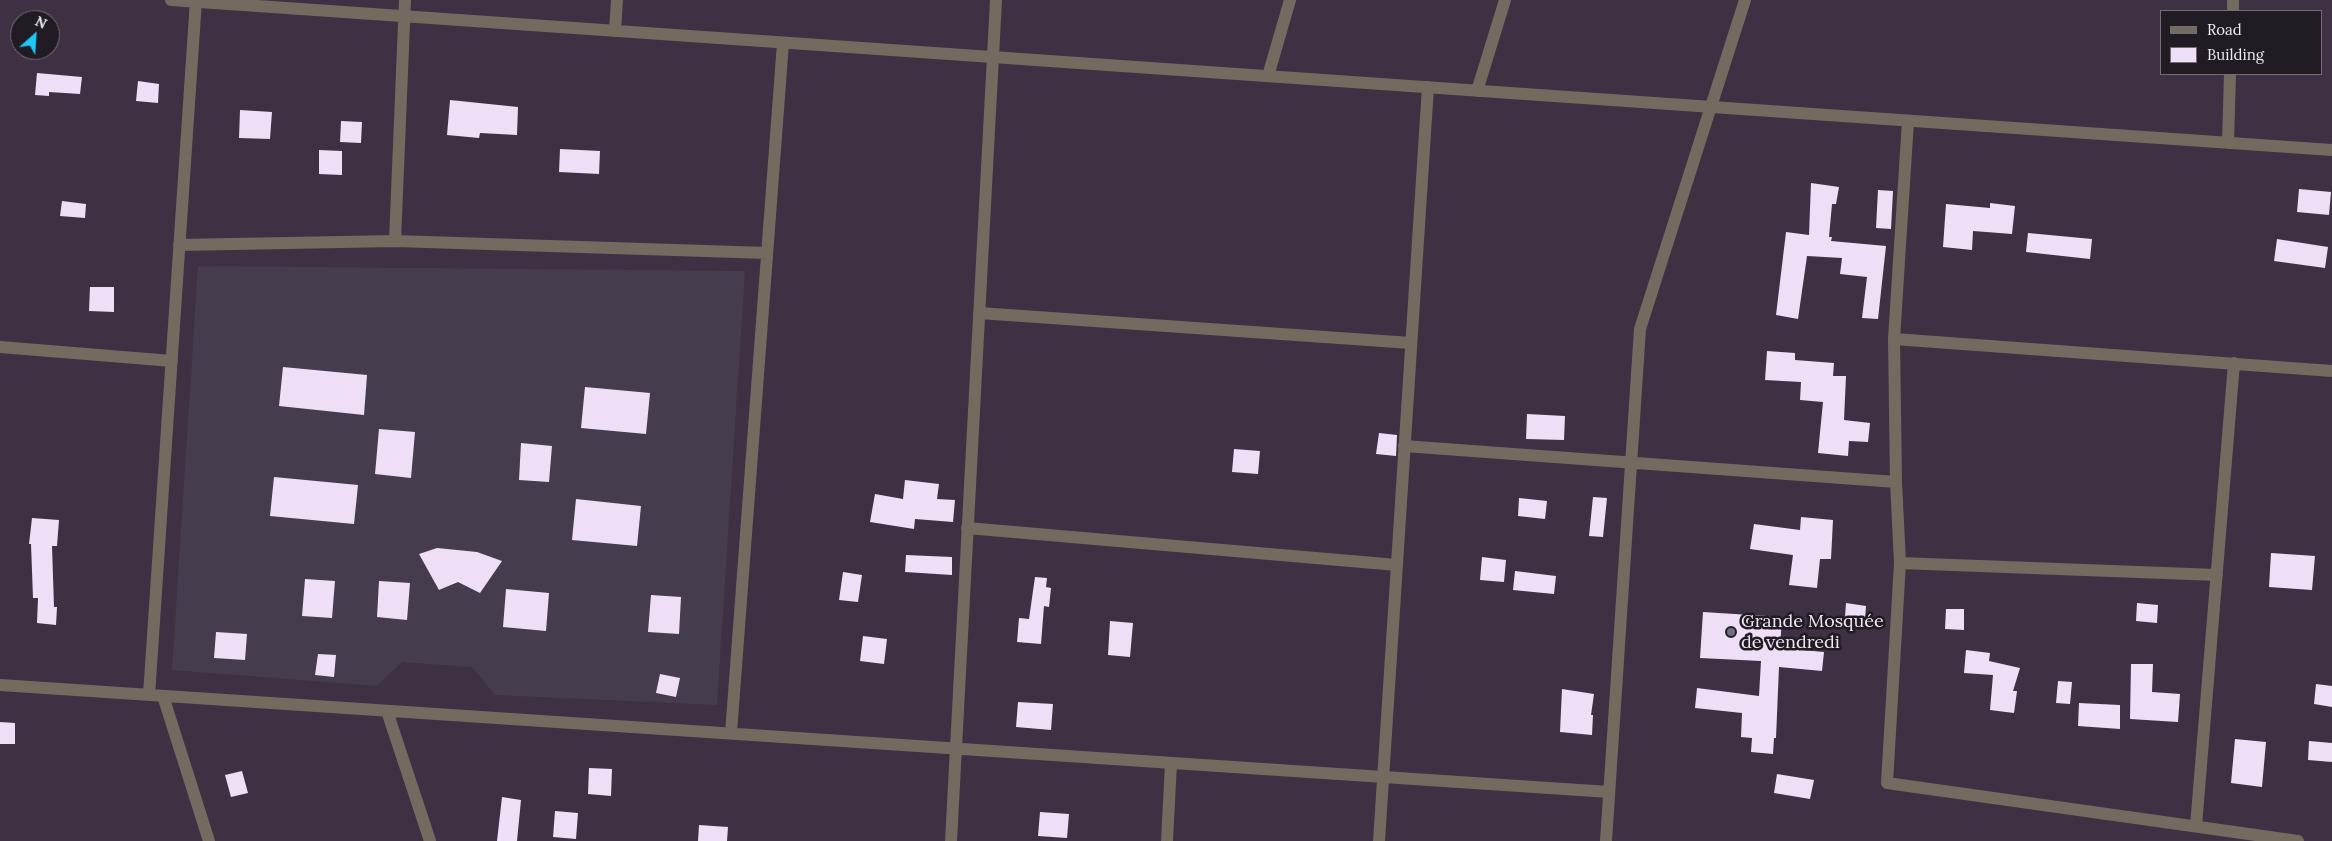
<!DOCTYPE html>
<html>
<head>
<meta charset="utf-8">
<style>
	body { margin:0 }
	#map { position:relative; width:2332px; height:841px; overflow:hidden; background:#3e3143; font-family:Lora,serif }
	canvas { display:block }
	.legend { position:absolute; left:2160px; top:10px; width:162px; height:65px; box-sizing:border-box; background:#211b23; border:1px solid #736d76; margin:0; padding:6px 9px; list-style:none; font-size:15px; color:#efe7f2 }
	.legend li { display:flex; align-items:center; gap:10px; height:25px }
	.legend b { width:25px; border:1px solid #736d76 }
	.north { position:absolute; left:10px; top:10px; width:50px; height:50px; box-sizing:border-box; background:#211b23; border:1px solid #736d76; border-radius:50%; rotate:26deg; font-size:14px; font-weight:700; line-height:20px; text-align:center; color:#efe7f2 }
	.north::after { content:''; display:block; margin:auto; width:18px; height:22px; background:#1bc9fc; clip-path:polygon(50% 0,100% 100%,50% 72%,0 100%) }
</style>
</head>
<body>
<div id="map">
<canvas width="2332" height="841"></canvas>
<ul class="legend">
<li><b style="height:6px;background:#736b5f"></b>Road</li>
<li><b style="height:14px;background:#efdff6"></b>Building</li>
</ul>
<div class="north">N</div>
</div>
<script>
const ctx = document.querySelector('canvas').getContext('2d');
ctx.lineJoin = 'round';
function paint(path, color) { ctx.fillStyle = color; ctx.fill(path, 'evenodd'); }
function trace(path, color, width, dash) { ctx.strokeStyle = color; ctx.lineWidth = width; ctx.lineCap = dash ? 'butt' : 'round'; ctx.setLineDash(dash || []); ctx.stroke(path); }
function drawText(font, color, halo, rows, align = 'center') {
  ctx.font = font + ' Lora,serif'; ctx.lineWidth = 5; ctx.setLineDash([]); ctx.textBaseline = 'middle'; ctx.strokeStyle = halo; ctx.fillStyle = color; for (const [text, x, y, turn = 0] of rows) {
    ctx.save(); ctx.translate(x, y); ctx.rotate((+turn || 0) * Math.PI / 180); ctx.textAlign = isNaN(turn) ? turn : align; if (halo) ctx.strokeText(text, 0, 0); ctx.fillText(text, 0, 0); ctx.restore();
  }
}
paint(new Path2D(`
	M198,266L745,271L717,705L495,695L472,667L402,662L377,686L172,670Z`), '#453d4e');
paint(new Path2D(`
	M37,73L82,77L80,94L49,92V96L35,95Z
	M138,81L159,84L158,103L136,101Z
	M450,100L518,107L517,135L480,133L479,138L447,135Z
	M240,110L272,112L270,139L239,138Z
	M341,121L362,122L361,143L340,142Z
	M560,149L600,151L599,174L559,172Z
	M319,150L342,151V175L319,174Z
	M1811,183L1839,187L1836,204H1832L1829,237H1832L1831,241L1886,246L1878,319L1862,318L1867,277L1840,274L1842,258L1807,256L1798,319L1776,315L1786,232L1809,235Z
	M2299,189L2331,192L2329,215L2297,212Z
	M1878,190L1893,191L1891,229L1876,228Z
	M62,201L86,204L85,218L60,216Z
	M1990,203L2015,206L2012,234L1973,231L1972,250L1943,247L1946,204L1990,208Z
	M2028,233L2092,239L2090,259L2026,252Z
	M2277,239L2328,247L2325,268L2274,261Z
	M90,287H114V312L89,311Z
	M1767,351L1795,353V360L1834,363L1833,376H1846L1844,420L1870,423L1868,442L1849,441L1848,456L1818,453L1823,402L1800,400L1801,382L1765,380Z
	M283,367L367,375L364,415L279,406Z
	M585,387L650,393L646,434L581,428Z
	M1527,414L1565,416L1564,440L1526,439Z
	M379,429L415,432L411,478L375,474Z
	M1379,433L1397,435L1396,456L1376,454Z
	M521,443L552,446L549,482L519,480Z
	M1234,449L1260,451L1258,474L1232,472Z
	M274,477L358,485L354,524L270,516Z
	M905,480L939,484L937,499L955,500L953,522L915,519L914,529L870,522L875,494L903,499Z
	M1593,497L1607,498L1603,537L1589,536Z
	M1519,498L1547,501L1545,519L1518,516Z
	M576,499L641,506L637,546L572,540Z
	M1801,517L1833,520L1831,559H1820L1817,588L1789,585L1793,555L1750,549L1754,524L1800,530Z
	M32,518L59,520L57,546H52L54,607H57L56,625L37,623L38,598H33L31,544H29Z
	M437,548L477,552L502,561L480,593L458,582L439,590L419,554Z
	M2271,553L2315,556L2312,590L2269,587Z
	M906,555L952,557V575L905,572Z
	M1482,557L1506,560L1504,582L1480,580Z
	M1515,571L1556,576L1554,594L1513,590Z
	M843,572L862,575L858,602L839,600Z
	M1035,577L1047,578L1046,587L1051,588L1049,607L1044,606L1041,644L1017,642L1019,618L1029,619Z
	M305,579L335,581L332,618L302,616Z
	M379,581L410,583L407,620L377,617Z
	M506,589L549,593L546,631L503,627Z
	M651,595L681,597L679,634L648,632Z
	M1846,603L1866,606L1865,620L1845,617Z
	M2137,603L2158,605L2157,623L2136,621Z
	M1946,609H1964V630L1945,629Z
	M1703,612L1782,617L1780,648L1824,652L1822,671L1779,667L1776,738H1774L1773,754L1751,752L1752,738L1741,737L1742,713L1695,708L1697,688L1759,696L1761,661L1700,658Z
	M1110,621L1133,623L1130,657L1108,655Z
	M216,632L247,634L245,660L214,658Z
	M863,636L887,639L884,664L860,661Z
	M1966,650L1990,653L1989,661L2020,668L2013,691H2017L2014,713L1990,710L1993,675L1964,673Z
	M318,654L336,655L334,677L315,675Z
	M2131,664H2153L2152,692L2180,694L2178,722L2130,719Z
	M660,674L680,678L676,697L656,693Z
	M2058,681L2072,682L2070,704L2056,703Z
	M2316,684L2332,686V707L2314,704Z
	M1562,689L1594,694L1591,715H1593L1592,735L1560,732Z
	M1018,702L1053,704L1051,730L1016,727Z
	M2079,703L2120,705V729L2078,726Z
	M0,722L15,723V744H0Z
	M2235,739L2266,742L2262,787L2231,783Z
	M2309,741L2332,743V762L2308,760Z
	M589,768L612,769L611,796L588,794Z
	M242,771L248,793L231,797L225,775Z
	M1777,774L1814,780L1810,799L1774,793Z
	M502,797L521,800L517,841H497Z
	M555,811L578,813L576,839L553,837Z
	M1040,812L1069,814L1067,838L1038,836Z
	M699,825L728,827L727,841H698Z`), '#efdff6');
trace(new Path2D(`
	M171,0L2332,150
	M2233,11V0
	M615,31L617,0
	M1268,76L1290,0
	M1477,91L1505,0
	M1908,121L1894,339L1896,482L1900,563L1887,783L2298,841
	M2228,143L2230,74
	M395,241L405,0
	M179,245L395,241L767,253
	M979,313L1411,343
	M1894,339L2332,371
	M0,347L172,361
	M1404,446L1896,482
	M967,528L1397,565
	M1900,563L2217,575
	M0,685L1609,792
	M149,695L196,0
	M163,696L209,841
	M387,711L430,841
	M731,733L783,43
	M2196,826L2234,363
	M951,841L996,0
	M1167,841L1171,763
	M1379,841L1428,87
	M1606,841L1640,329L1745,0`), '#736b5f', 12);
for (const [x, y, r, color] of [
	[1731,632,5,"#6b7280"]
]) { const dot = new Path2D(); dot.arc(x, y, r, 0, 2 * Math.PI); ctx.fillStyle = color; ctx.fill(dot); trace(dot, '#211b23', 2); }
drawText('18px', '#efe7f2', '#211b23', [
	["Grande Mosquée",1741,622],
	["de vendredi",1741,643]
], 'left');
</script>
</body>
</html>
